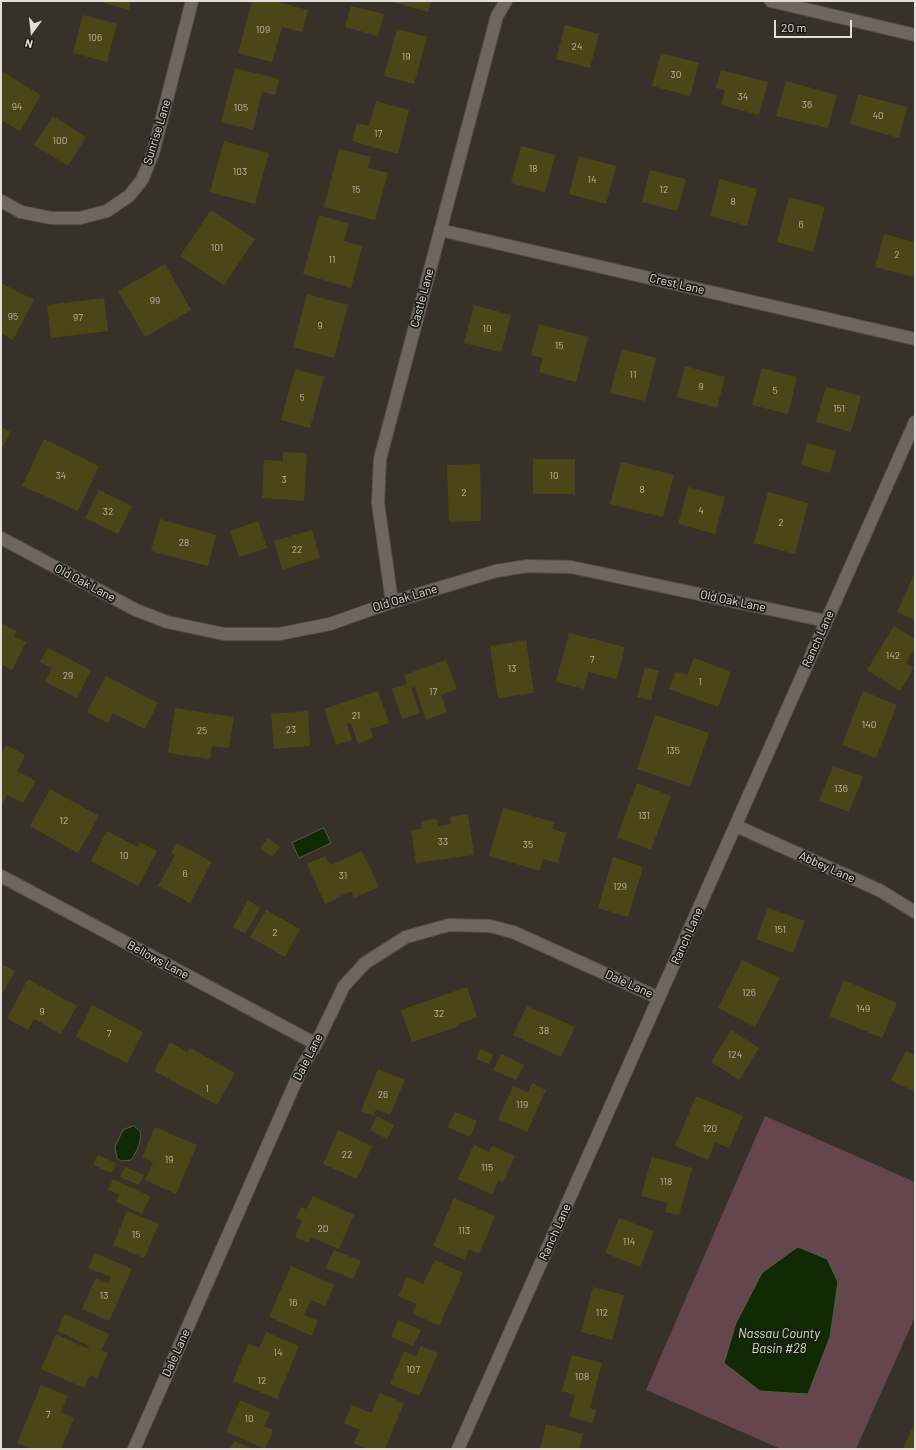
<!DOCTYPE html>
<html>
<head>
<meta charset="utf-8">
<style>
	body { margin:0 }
	#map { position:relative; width:916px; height:1450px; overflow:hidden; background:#38312a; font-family:Barlow,sans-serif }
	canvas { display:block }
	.frame { position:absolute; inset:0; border:2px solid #e2ded9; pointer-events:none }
	.north { position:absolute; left:12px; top:12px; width:40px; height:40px; -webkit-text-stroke:3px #1d1a16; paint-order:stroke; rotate:195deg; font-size:11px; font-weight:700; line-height:16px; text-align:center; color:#e2ded9 }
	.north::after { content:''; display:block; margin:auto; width:14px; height:18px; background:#e2ded9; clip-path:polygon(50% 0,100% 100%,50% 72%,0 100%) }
	.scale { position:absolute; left:774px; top:20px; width:78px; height:18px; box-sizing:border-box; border:2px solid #e2ded9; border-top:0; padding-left:5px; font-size:12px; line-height:14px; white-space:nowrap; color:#e2ded9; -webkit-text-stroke:3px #1d1a16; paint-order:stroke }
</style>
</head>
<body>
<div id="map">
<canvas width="916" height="1450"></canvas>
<div class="frame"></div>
<div class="north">N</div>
<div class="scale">20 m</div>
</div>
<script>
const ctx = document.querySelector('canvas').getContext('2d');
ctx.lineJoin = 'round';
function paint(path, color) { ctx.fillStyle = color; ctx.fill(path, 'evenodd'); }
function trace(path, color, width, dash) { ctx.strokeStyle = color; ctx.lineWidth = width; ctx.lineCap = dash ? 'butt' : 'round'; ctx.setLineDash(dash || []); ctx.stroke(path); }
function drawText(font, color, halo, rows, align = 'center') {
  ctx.font = font + ' Barlow,sans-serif'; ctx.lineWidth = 3.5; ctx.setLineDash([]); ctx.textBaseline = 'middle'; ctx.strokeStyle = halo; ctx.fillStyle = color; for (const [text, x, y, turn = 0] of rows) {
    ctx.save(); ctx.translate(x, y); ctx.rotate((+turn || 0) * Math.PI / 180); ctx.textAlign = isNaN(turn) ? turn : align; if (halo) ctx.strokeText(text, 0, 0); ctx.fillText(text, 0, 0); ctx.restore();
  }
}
paint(new Path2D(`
	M765,1116L915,1182V1317L856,1449H781L646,1390Z`), '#65464c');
const water = new Path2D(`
	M324,828L331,843L299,858L292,843Z
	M134,1126L140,1131C142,1142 137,1151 131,1160L121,1161L117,1158L115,1147L123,1130Z
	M798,1247L827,1259L838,1282L830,1337L808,1394L760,1391L724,1363L736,1323L762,1273Z`);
paint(water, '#122905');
trace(water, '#505f45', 1);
paint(new Path2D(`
	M98,1H131L129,10Z
	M252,1H274L308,10L302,32L282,27L272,62L238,53Z
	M388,1H431L428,12Z
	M351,6L384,14L378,36L345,27Z
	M83,15L117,24L107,62L73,53Z
	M565,25L599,34L590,68L556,59Z
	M397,29L427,37L414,84L384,76Z
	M661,53L699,63L690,96L652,86Z
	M235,68L279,79L275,95L262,92L253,130L221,122Z
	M721,70L768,82L759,115L721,105L725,90L716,88Z
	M1,71L41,95L20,131L1,120Z
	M786,81L837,95L828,128L776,116Z
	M858,94L907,107L899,138L850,124Z
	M376,101L409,110L398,154L352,141L357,123L369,126Z
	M53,116L86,137L68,166L34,145Z
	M224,141L269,153L255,204L210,192Z
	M521,146L555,155L545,192L511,183Z
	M339,149L371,157L368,168L388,173L375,220L324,207Z
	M579,156L616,166L606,204L569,194Z
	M650,170L686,179L678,211L642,202Z
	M720,179L757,189L747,226L710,216Z
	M789,197L825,207L813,252L777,242Z
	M211,210L255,239L224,285L180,256Z
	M319,215L349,224L344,241L362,246L351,288L303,274Z
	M884,234L915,242V269L913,277L875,267Z
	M165,264L191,310L145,337L118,291Z
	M1,283L34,300L13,340L1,333Z
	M307,294L348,305L334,358L293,347Z
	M104,298L108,331L51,338L47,305Z
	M474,305L511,315L501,352L464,343Z
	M539,324L588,337L576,382L539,372L543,358L531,355Z
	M622,349L656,358L645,401L610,393Z
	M685,366L725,377L717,408L677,397Z
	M762,368L797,377L788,414L752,405Z
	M295,369L324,377L310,428L281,420Z
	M826,387L861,396L851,432L816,422Z
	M1,427L11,432L1,449Z
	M44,439L99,466L78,511L22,486Z
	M807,443L836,451L830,473L801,465Z
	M283,452L307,453L304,501L262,498L264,460L283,461Z
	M533,459H575V494H533Z
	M621,462L674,475L663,517L610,504Z
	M480,464L481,521L449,522L447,465Z
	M688,487L725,497L715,534L678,524Z
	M99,490L132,506L118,534L85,518Z
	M768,492L808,503L795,554L754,543Z
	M160,519L216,535L208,566L151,551Z
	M258,521L267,548L239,557L230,531Z
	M312,530L320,558L282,570L274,541Z
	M915,573V620L897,612Z
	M1,623L17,631L14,636L26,642L12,670L1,664Z
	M894,626L915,639V648L906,663L914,668L900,691L867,670Z
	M569,633L625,647L617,679L588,672L584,689L556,682Z
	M526,640L534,693L498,698L490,646Z
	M48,648L91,670L77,698L45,682L52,668L40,662Z
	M694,658L731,672L718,707L669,689L676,672L687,675Z
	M446,660L457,689L441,695L447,712L426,720L415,687L411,688L420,713L402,719L392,689L407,684L404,675Z
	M645,667L659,671L651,700L637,697Z
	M106,676L158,703L145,729L113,713L108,723L87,712Z
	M378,691L389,723L370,729L373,738L358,744L351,723L347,724L352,740L336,745L324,709Z
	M863,691L897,705L876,758L842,745Z
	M175,708L234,717L229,748L212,746L210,759L168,753Z
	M308,711L310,746L274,749L271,714Z
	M655,715L709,733L690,787L637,769Z
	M6,745L25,755L17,771L36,781L23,803L7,795L2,804H1V755Z
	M833,766L863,777L849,812L819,801Z
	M637,783L671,796L651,850L617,837Z
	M50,789L99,816L78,853L30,826Z
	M503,808L554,822L552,829L566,833L558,863L543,859L540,871L489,856Z
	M468,814L474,855L416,863L411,830L422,829L421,821L437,819L438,826L451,824L450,817Z
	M107,831L137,847L140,842L157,851L138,886L91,861Z
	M268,838L280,847L272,857L260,848Z
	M177,843L212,862L190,903L158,886L175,855L171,853Z
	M362,851L379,887L354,898L351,891L325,904L307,864L325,856L330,865Z
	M613,857L643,867L628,917L598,908Z
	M248,900L260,908L245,934L233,927Z
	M768,908L805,921L793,953L756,939Z
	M266,910L300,929L285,957L250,937Z
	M742,960L780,978L755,1027L718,1008Z
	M1,964L15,971L1,996Z
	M28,979L77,1006L61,1034L34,1019L28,1030L7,1018Z
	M844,980L897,1003L882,1038L829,1016Z
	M467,987L477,1017L459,1024L460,1026L412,1042L401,1010Z
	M92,1005L143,1032L127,1063L76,1037Z
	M527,1006L575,1027L561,1057L513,1035Z
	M731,1030L759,1048L739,1080L711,1062Z
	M170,1042L187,1052L190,1048L235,1073L217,1105L154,1071Z
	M480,1049L493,1054L489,1064L476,1059Z
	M906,1051L915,1055V1092L891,1080Z
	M501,1054L524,1065L516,1080L493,1070Z
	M378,1069L405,1080L390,1115L376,1109L374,1116L361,1111Z
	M532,1083L546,1090L527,1132L498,1119L513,1086L528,1092Z
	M696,1096L743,1116L729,1148L715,1142L708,1160L675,1146Z
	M455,1112L477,1121L470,1137L448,1127Z
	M377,1116L394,1125L387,1139L370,1130Z
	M155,1127L197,1145L176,1194L145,1180L153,1162L142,1158Z
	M338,1130L372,1146L357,1179L323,1164Z
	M474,1145L489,1152L492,1146L515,1156L503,1182L498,1180L492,1194L458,1179Z
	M98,1155L116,1163L111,1173L93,1165Z
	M652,1157L692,1168L679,1215L665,1212L668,1203L641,1196Z
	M125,1167L144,1175L139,1185L120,1177Z
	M113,1179L150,1196L142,1214L116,1202L119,1194L108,1190Z
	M313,1196L354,1215L339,1249L311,1237L309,1243L295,1237L302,1221L296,1218L301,1207L307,1209Z
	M454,1198L495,1216L479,1254L469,1249L465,1260L433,1246Z
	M127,1211L159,1224L144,1258L113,1245Z
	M619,1218L654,1231L640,1267L605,1253Z
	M334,1250L361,1261L353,1279L326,1268Z
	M95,1253L132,1269L109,1321L82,1309L96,1278L108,1283L111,1277L88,1268Z
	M435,1260L463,1273L439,1326L412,1313L417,1304L398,1296L407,1277L423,1284Z
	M291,1266L334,1285L325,1306L311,1300L304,1315L318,1321L312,1336L269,1317Z
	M593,1287L624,1295L612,1340L581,1332Z
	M65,1314L109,1334L101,1350L108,1353L97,1378L90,1375L84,1388L41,1369L56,1334L88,1349L89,1346L57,1331Z
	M398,1320L421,1330L413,1346L391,1337Z
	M266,1332L299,1346L277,1399L233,1381L248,1344L259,1348Z
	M421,1346L438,1353L419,1396L390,1384L404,1351L416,1356Z
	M572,1355L602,1363L590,1408L596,1410L593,1423L569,1417L575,1395L562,1391Z
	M41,1385L68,1396L61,1412L74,1418L61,1449H32L17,1443Z
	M380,1393L404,1403L385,1449H367L354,1443L360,1430L344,1423L352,1405L371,1413Z
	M240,1400L270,1413L264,1426L273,1430L265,1449L226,1432Z
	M915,1422V1449H906L903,1448Z
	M546,1424L583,1434L579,1449H540Z
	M234,1441L253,1449H230Z`), '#4b4618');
const street = new Path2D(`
	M771,1L915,35
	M1,201L21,212L51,218H80L107,211L129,196L142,180L153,153L192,1
	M440,230L915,339
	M1,538L136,610L167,622L224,634H279L330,624L392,602L496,571L527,566L571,567L826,621
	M392,602L378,503L380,459L497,16L506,1
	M736,826L879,890L915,912
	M1,876L316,1044
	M134,1449L303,1065L316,1044L344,986L365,963L406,937L449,925L490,926L513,932L659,998
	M458,1449L915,422`);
trace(street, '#56504a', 14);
trace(street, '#6f675f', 12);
drawText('10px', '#bcb8a9', null, [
	["109",263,30],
	["106",95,38],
	["24",577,47],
	["19",406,57],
	["30",676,75],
	["34",743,97],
	["36",807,105],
	["94",17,107],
	["105",241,108],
	["40",878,116],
	["17",378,134],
	["100",60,141],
	["18",533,169],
	["103",240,172],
	["14",592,180],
	["15",356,190],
	["12",664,190],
	["8",733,202],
	["6",801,225],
	["101",217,248],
	["2",897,255],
	["11",332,260],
	["99",155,301],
	["95",13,317],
	["97",78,318],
	["9",320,326],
	["10",487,329],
	["15",559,346],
	["11",633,375],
	["9",701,387],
	["5",775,391],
	["5",302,398],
	["151",839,409],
	["34",61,476],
	["10",554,476],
	["3",284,480],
	["8",642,490],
	["2",464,493],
	["4",701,511],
	["32",108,512],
	["2",781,523],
	["28",184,543],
	["22",297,550],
	["142",893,656],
	["7",592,660],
	["13",512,669],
	["29",68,676],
	["1",700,682],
	["17",433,692],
	["21",356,716],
	["140",869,725],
	["23",291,730],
	["25",202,731],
	["135",673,751],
	["136",841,789],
	["131",644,816],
	["12",64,821],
	["33",443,842],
	["35",528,845],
	["10",124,856],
	["6",185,874],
	["31",343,876],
	["129",620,887],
	["151",780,930],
	["2",275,933],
	["126",749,993],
	["149",863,1009],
	["9",42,1012],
	["32",439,1014],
	["38",544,1031],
	["7",109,1034],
	["124",735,1055],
	["1",207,1089],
	["26",383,1095],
	["119",522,1105],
	["120",710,1129],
	["22",347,1155],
	["19",169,1160],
	["115",487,1168],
	["118",666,1182],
	["20",323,1229],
	["113",464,1231],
	["15",136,1235],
	["114",629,1242],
	["13",104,1296],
	["16",293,1303],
	["112",602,1313],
	["14",278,1353],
	["107",413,1370],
	["108",582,1377],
	["12",262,1381],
	["7",48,1415],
	["10",249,1419]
]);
drawText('12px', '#e2ded9', '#1d1a16', [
	["Sunrise Lane",157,132,-73],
	["Crest Lane",677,284,13],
	["Castle Lane",422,298,-75],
	["Old Oak Lane",85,583,28],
	["Old Oak Lane",405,598,-17],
	["Old Oak Lane",733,601,12],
	["Ranch Lane",818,639,-66],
	["Abbey Lane",827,867,24],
	["Ranch Lane",687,936,-66],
	["Bellows Lane",158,960,28],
	["Dale Lane",629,984,24],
	["Dale Lane",308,1057,-63],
	["Ranch Lane",555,1232,-66],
	["Dale Lane",176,1353,-66]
]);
drawText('italic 13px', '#c0ebac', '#1d1a16', [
	["Nassau County",779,1334],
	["Basin #28",779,1349]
]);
</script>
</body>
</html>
